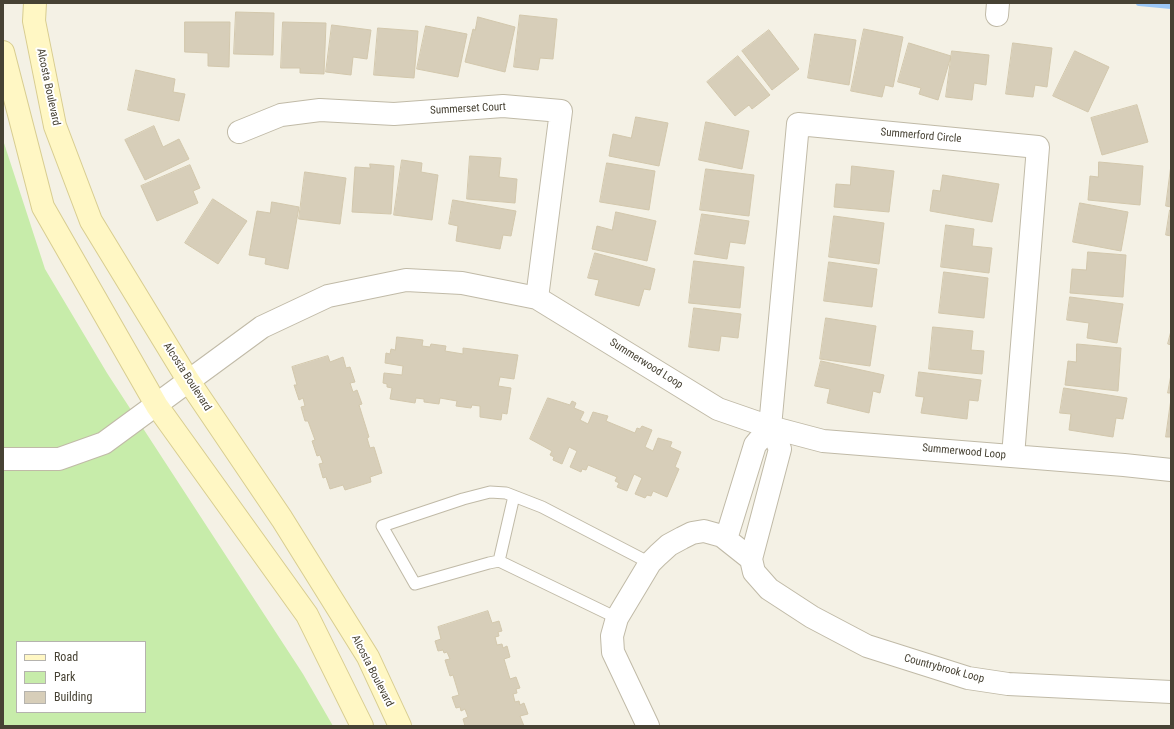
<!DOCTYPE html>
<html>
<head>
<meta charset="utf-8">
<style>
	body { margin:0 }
	#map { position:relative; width:1174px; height:729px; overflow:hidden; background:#f4f1e5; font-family:"Roboto Condensed",sans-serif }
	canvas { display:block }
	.frame { position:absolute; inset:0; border:4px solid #474234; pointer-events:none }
	.legend { position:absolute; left:16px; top:641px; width:130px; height:72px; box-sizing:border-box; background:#fff; border:1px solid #b5b3ae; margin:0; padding:5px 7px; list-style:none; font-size:12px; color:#474234 }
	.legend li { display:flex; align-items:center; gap:8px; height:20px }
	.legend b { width:20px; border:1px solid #b5b3ae }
</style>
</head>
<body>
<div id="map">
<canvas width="1174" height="729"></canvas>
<div class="frame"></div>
<ul class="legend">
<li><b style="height:5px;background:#fff7c4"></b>Road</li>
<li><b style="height:11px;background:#c7ecaa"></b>Park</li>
<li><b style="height:11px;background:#d7ceb9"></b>Building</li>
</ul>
</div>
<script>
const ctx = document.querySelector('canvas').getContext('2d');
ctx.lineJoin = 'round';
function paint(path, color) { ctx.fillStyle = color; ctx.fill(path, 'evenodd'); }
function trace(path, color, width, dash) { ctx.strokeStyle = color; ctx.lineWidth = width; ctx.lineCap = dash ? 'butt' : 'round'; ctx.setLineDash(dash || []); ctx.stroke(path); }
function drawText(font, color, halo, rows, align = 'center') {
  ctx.font = font + ' "Roboto Condensed",sans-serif'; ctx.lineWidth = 4; ctx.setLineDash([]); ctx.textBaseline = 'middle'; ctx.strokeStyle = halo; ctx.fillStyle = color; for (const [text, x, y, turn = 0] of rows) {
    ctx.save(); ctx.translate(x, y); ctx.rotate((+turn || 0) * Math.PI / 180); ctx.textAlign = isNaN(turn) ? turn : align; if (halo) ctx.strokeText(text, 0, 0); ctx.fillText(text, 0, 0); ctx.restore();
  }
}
paint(new Path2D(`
	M3,140L45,269L107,373L303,674L333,726H3ZM17,642H145V712H17Z`), '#c7ecaa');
trace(new Path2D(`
	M1139,3L1171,6`), '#9bc7f6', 6);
const building = new Path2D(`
	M236,12L274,13L273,55L234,54Z
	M520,15L557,19L553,59L540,58L538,70L514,67Z
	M478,17L515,27L505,72L465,62L473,29L475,30Z
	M185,22H230L229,67L208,66V53L185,52Z
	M283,22L326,23L324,74L300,73V68H281Z
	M332,25L371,30L367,59L353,57L351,75L326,72Z
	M426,26L467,34L458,77L417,69Z
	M378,28L418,31L414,78L374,75Z
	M864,29L903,37L893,87L885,85L882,97L851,91Z
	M769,30L799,69L772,90L742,51Z
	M815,34L856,40L849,85L808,78Z
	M909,43L951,56L938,100L919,94L921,88L898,82Z
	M1013,43L1052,48L1047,87L1035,85L1033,97L1006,94Z
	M952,51L989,55L986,85L974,83L972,100L946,97Z
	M1075,51L1109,67L1088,112L1053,96Z
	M738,56L770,95L752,109L749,105L735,116L707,82Z
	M136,70L175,79L173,92L185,94L179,121L128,110Z
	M1137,105L1148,142L1102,155L1091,118Z
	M636,117L668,123L659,166L609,156L613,134L631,138Z
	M706,122L749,131L742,169L699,160Z
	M154,126L163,147L179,139L189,159L145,180L125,140Z
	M470,156L501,158L499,177L517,179L515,203L467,199Z
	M402,160L422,163L421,172L438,175L432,220L394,215Z
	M1099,162L1143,166L1140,205L1088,200L1090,176L1098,177Z
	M607,163L655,171L649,210L600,202Z
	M370,164L394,166L391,214L352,212L355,167L370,168Z
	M190,165L200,188L193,191L198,203L157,221L141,186Z
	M1171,165V207L1166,206Z
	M852,166L894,171L889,212L834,207L836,184L850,185Z
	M706,169L754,175L749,216L700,210Z
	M305,172L346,178L340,224L299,219Z
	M943,175L999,184L992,222L930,211L933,190L940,191Z
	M213,199L247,221L218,264L185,243Z
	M453,200L516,211L511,236L503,235L500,249L456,241L458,226L449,224Z
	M272,202L299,207L288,269L265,264L266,258L249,255L257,211L270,213Z
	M1080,203L1128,212L1121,251L1073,242Z
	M1170,210H1171V236L1166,235Z
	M616,212L656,221L647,261L592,249L597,226L612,230Z
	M702,214L749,221L745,244L730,242L727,259L695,254Z
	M834,216L884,223L879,264L829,257Z
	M946,225L974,229L972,246L992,248L989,273L941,267Z
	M1088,252L1126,255L1123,297L1070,293L1072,269L1086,270Z
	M595,253L655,269L650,290L644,289L639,306L595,295L599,280L588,278Z
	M694,261L744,267L740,308L689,303Z
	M829,262L877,269L872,307L824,301Z
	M944,272L988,278L984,318L939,313Z
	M1070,297L1123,304L1117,343L1087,338L1089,323L1067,320Z
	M694,308L741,314L738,338L721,336L719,351L689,347Z
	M826,318L876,326L870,366L820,359Z
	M933,327L973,331L971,350L984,351L982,374L929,369Z
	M1171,331V345L1168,344Z
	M397,337L423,340L422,346L430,347L431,344L446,346L445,351L463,354V348L518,355L514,379L500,377L498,386L511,388L507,414L502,413L501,420L480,417V406L472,405L471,408L456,406L457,401L440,398L439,404L424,402V399L416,398L415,403L390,399L392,388L387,387V384L383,383L384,373L402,375L403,366L385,363L386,353L390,354L391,349L395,350Z
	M1077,344L1121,348L1118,391L1065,385L1068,361L1076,362Z
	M328,356L330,362L343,357L346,368L350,367L355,382L350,383L353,392L357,390L362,404L359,405L369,437L367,438L370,448L374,447L382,473L370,477L371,482L345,490L343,485L330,489L326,477L323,478L319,464L323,463L320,455L317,456L312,441L315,440L308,421H305L301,407L305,406L303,398L299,400L294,385H297L292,367Z
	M821,361L884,375L880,393L873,391L869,413L827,403L830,389L815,386Z
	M919,372L981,380L978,401L969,400L967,419L921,413L924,397L916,396Z
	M1171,375V393H1168Z
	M1064,388L1127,398L1123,419L1116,418L1113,437L1069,430L1071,414L1060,413Z
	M548,398L570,405L572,401L576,403L574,408L584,412L580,420L588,424L593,412L608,416L606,421L635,433L637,428L640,429L642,426L652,430L645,447L653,451L658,438L672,442L670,447L681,452L675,467L679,469L667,497L653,491L651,496L647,495L645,498L635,494L642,478L634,474L627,491L617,487L619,483L615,481L617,477L588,465L586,470L582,469L581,472L570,467L577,451L569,447L562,464L553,460L554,457L550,455L552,451L530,439Z
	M1171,399V437H1166Z
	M488,611L492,623L499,621L502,631L498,632L499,636L495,637L497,645L502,644L503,648L507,646L510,657L504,659L510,679L516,677L520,688L516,689L517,693L513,694L515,702L519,701L520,705L524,703L528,714L520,716L524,726H465L463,719L468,717L465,709L461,711L460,707L456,708L452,697L459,695L453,675L450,676L445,660L450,659L447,652L444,653L443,650L438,651L435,641L441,639L438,627Z`);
paint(building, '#d7ceb9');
trace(building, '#d2c7ac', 1);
const service = new Path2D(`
	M499,561L514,496
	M617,618L499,561L489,563L415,584L382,526L463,499L490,492L506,493L542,507L650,563`);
const minor = new Path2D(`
	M997,15L998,3
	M239,132L281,115L320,110L394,114L503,106L561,111L537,298
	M3,459H59L104,443L262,327L328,296L406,280L462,283L537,298L718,409L770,427L823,441L1124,465L1171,470
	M726,539L755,445L770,427
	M751,559L780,449L770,427L798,124L1038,147L1013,456
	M648,726L613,652L612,636L617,618L650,563L658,555L669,545L682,538L692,533L704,531L722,536L751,559L754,572L769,589L812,617L867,646L968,678L1008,684L1171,692`);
const secondary = new Path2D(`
	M35,3L34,21L55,126L91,221L188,380L282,519L368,657L400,726
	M3,52L43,207L157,406L307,615L362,726`);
trace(service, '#c0baa7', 13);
trace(minor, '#c0baa7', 24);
trace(secondary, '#d8cd90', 24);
trace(service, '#fff', 11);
trace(minor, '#fff', 22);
trace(secondary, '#fff7c4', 22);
drawText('11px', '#474234', '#fff', [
	["Alcosta Boulevard",48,87,78],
	["Summerset Court",468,109,-3],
	["Summerford Circle",921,136,5],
	["Summerwood Loop",646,364,32],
	["Alcosta Boulevard",187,377,57],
	["Summerwood Loop",964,452,5],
	["Countrybrook Loop",944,669,15],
	["Alcosta Boulevard",372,671,63]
]);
</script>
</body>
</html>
